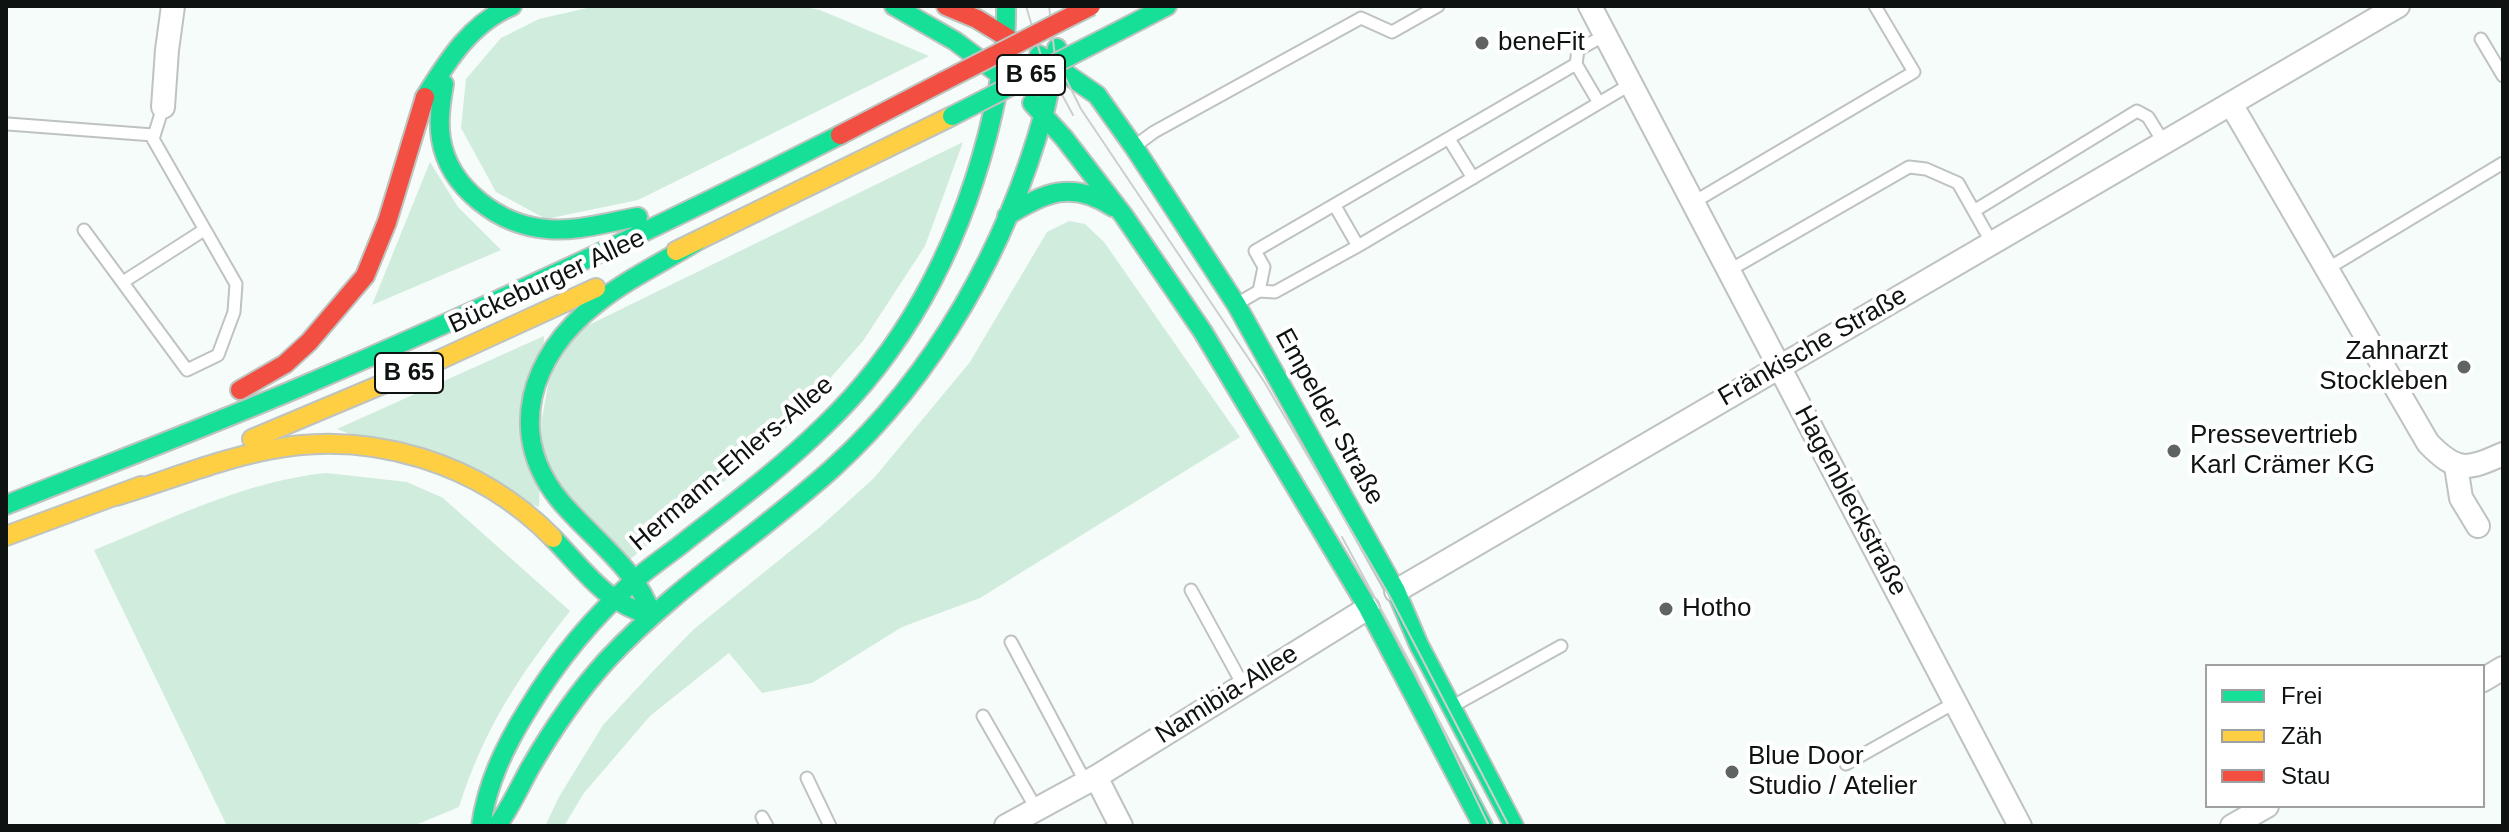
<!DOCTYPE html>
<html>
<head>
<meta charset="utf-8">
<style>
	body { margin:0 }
	#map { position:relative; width:2509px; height:832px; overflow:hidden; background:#f6fcf9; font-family:Arial,sans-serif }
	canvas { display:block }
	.frame { position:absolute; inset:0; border:8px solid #0e1210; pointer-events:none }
	.legend { position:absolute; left:2205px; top:664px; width:280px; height:144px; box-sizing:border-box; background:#fff; border:2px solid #9fa09f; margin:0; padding:10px 14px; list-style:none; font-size:24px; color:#0e1210 }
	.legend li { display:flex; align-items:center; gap:16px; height:40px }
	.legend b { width:40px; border:2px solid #9fa09f }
</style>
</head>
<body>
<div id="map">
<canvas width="2509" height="832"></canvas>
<div class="frame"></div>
<ul class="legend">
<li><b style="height:10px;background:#16e098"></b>Frei</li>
<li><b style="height:10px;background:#ffcf43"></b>Zäh</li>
<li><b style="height:10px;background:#f24e42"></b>Stau</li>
</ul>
</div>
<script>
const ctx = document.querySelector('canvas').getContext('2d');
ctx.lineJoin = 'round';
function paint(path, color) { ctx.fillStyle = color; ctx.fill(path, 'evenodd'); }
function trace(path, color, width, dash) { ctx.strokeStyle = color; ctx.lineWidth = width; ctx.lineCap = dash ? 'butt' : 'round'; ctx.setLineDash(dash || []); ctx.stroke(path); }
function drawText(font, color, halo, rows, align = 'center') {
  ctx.font = font + ' Arial,sans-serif'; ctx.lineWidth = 8; ctx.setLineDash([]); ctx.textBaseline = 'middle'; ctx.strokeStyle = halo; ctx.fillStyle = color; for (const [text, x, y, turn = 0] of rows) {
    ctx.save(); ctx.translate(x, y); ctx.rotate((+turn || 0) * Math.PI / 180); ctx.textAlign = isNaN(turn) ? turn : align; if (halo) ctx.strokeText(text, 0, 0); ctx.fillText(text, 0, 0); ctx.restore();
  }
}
paint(new Path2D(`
	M596,6H798L820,10L929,56L638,200L546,219L496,192L461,128L466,79L501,38L539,19Z
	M963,142L925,246L863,341L778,437L622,566L535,457L556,341Z
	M430,162L458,207L501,250L372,305Z
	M1069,221L1085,224L1104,242L1240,437L980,598L902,627L812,683L762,693L729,653L650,716L584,793L564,826H545L559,797L603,725L655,669L694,629L820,527L874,478L970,362L1047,232Z
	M544,336L539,507L337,429Z
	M326,473L407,482L443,498L570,611C519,676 484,728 459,807L413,826H227L94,550C169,520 245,481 326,473Z`), '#d0ecdc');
const lane = new Path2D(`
	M2481,39L2503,76
	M1599,103L1576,64L1578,50L1605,35
	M8,124L153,135
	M1449,139L1473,178
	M1135,146L1154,132L1361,18L1392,32L1438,6
	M1694,202L1914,72L1875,6
	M1335,206L1358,246
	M1974,211L2137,111L2148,117L2164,143
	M84,230L187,370L218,355L234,312L236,284L153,139L163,107
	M2327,269L2503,163
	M1730,270L1909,167L1926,169L1958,183L1992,243
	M123,282L204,230
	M1259,291L1264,267L1255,251L1576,64
	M1240,302L1259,291L1275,292L1358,246L1631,84
	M1191,590L1243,685
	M1011,642L1086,783
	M1453,706L1561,646
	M983,716L1037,810
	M1846,764L1956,702
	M807,778L830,826
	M762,817L767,826`);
const street = new Path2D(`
	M1590,6L2020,826
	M2231,104L2428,443C2457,473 2467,470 2503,454
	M163,107L167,50L173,6
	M2456,466L2461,498L2478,526
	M1396,591L2398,6
	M2483,680L2503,668
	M1096,777L1121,826
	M1006,826L1096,777L1368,608
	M2232,826L2267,806`);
const fast = new Path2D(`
	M894,6L955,41L1003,77
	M1111,35L1167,6
	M1039,55L1097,95L1134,147L1236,304L1396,591L1419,645L1514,826
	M444,84C441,102 438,121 441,139C449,188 499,225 547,229C577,232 608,222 638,217
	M425,97C448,60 471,23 512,6
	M1032,103L1064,138L1124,216L1203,332L1368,608L1483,826
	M1007,216C1045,192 1072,180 1113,207
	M6,505C103,466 201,429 298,388C481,310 662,226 840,135
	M553,538C586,572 604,602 652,616C637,569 594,540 562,503C504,435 530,355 596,304C627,279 665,261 699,240
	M481,826C487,783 505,746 528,709C557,661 593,617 635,580C652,565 671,553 688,539C734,503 781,468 823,427C906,348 958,247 987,137C998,93 1007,51 1006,6
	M497,826C510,808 519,788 530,768C552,730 577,693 607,660C675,587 760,534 833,468C936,374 1007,247 1044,113C1050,92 1052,70 1057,48`);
const slow = new Path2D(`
	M676,251L952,116
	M252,439L428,365L596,288
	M116,496C166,481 217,460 268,450C370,429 480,463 553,538
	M6,536L141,486`);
const jam = new Path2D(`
	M946,6L977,19L1008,38
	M840,135L944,81
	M240,390L285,364L309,342L365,276L387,222L425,97`);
trace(lane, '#bec3c0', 15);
trace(street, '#bec3c0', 26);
trace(fast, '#bec3c0', 22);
trace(slow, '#bec3c0', 22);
trace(jam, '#bec3c0', 22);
trace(lane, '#fefffe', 11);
trace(street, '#fefffe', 22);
trace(fast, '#16e098', 18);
trace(slow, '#ffcf43', 18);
trace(jam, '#f24e42', 18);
trace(new Path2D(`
	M1026,6L1041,56L1073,115
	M1049,6L1055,57L1081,109L1265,383L1389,595L1509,826
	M1342,537L1415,672L1489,826`), '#cdcfce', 2);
const fastBridge = new Path2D(`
	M952,116L1111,35`);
const jamBridge = new Path2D(`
	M944,81L1091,6`);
trace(fastBridge, '#bec3c0', 22, []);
trace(jamBridge, '#bec3c0', 22, []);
trace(fastBridge, '#16e098', 18);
trace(jamBridge, '#f24e42', 18);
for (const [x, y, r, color] of [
	[1482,43,8,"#5f6462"],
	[2464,367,8,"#5f6462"],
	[2174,451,8,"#5f6462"],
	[1666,609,8,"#5f6462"],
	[1732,772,8,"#5f6462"]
]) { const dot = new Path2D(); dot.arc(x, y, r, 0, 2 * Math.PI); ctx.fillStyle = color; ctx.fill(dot); trace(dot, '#fff', 3); }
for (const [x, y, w] of [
	[1031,75,68],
	[409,373,68]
]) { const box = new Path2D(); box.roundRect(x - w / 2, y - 20, w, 40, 6); ctx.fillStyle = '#fff'; ctx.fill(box); trace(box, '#0e1210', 2); }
drawText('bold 24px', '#0e1210', null, [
	["B 65",1031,75],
	["B 65",409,373]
]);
drawText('26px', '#0e1210', '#fff', [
	["beneFit",1498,43],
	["Zahnarzt",2448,352,"right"],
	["Stockleben",2448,382,"right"],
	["Pressevertrieb",2190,436],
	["Karl Crämer KG",2190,466],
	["Hotho",1682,609],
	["Blue Door",1748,757],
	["Studio / Atelier",1748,787]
], 'left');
drawText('26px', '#0e1210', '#fff', [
	["Bückeburger Allee",547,282,-25],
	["Fränkische Straße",1813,347,-30],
	["Empelder Straße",1329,417,61],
	["Hermann-Ehlers-Allee",732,464,-40],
	["Hagenbleckstraße",1850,501,62],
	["Namibia-Allee",1227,695,-32]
]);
</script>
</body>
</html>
